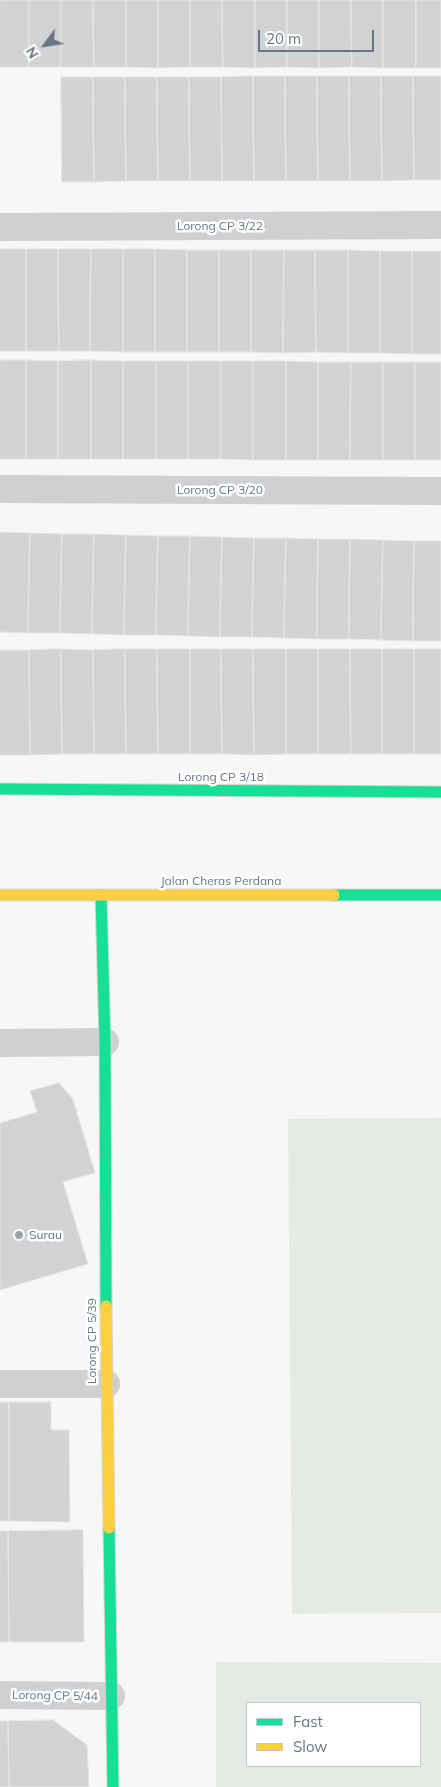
<!DOCTYPE html>
<html>
<head>
<meta charset="utf-8">
<style>
	body { margin:0 }
	#map { position:relative; width:441px; height:1787px; overflow:hidden; background:#f7f7f6; font-family:Mulish,sans-serif }
	canvas { display:block }
	.legend { position:absolute; left:246px; top:1702px; width:175px; height:65px; box-sizing:border-box; background:#fff; border:1px solid #c1c8cf; margin:0; padding:6px 9px; list-style:none; font-size:15px; color:#657688 }
	.legend li { display:flex; align-items:center; gap:10px; height:25px }
	.legend b { width:25px; border:1px solid #c1c8cf }
	.north { position:absolute; left:20px; top:20px; width:50px; height:50px; -webkit-text-stroke:4px #fff; paint-order:stroke; rotate:239deg; font-size:14px; font-weight:700; line-height:20px; text-align:center; color:#657688 }
	.north::after { content:''; display:block; margin:auto; width:18px; height:22px; background:#657688; clip-path:polygon(50% 0,100% 100%,50% 72%,0 100%) }
	.scale { position:absolute; left:258px; top:30px; width:116px; height:22px; box-sizing:border-box; border:2px solid #657688; border-top:0; padding-left:6px; font-size:15px; line-height:18px; white-space:nowrap; color:#657688; -webkit-text-stroke:4px #fff; paint-order:stroke }
</style>
</head>
<body>
<div id="map">
<canvas width="441" height="1787"></canvas>
<ul class="legend">
<li><b style="height:6px;background:#16e098"></b>Fast</li>
<li><b style="height:6px;background:#ffcf43"></b>Slow</li>
</ul>
<div class="north">N</div>
<div class="scale">20 m</div>
</div>
<script>
const ctx = document.querySelector('canvas').getContext('2d');
ctx.lineJoin = 'round';
function paint(path, color) { ctx.fillStyle = color; ctx.fill(path, 'evenodd'); }
function trace(path, color, width, dash) { ctx.strokeStyle = color; ctx.lineWidth = width; ctx.lineCap = dash ? 'butt' : 'round'; ctx.setLineDash(dash || []); ctx.stroke(path); }
function drawText(font, color, halo, rows, align = 'center') {
  ctx.font = font + ' Mulish,sans-serif'; ctx.lineWidth = 5; ctx.setLineDash([]); ctx.textBaseline = 'middle'; ctx.strokeStyle = halo; ctx.fillStyle = color; for (const [text, x, y, turn = 0] of rows) {
    ctx.save(); ctx.translate(x, y); ctx.rotate((+turn || 0) * Math.PI / 180); ctx.textAlign = isNaN(turn) ? turn : align; if (halo) ctx.strokeText(text, 0, 0); ctx.fillText(text, 0, 0); ctx.restore();
  }
}
paint(new Path2D(`
	M441,1118V1613L292,1614L288,1119Z
	M216,1662L441,1663V1787H216ZM247,1703H420V1766H247Z`), '#e6eae4');
const building = new Path2D(`
	M0,0H29V67H0Z
	M29,0H61V67H29Z
	M61,0H93L94,67H61Z
	M93,0H126V67H94Z
	M126,0H158V68L126,67Z
	M158,0H190V67L158,68Z
	M190,0H222L223,67H190Z
	M222,0H255V68L223,67Z
	M255,0H287V67L255,68Z
	M287,0H319V68L287,67Z
	M319,0H351L352,67L319,68Z
	M351,0H383V68L352,67Z
	M383,0H416V68H383Z
	M416,0H441V68H416Z
	M253,76H285L286,181H254Z
	M253,76L254,181H222L221,77Z
	M285,76H317L318,181H286Z
	M317,76H349L350,181H318Z
	M349,76H381L382,181H350Z
	M381,76H413L414,180L382,181Z
	M413,76H441V180H414Z
	M61,77H93L94,182H62Z
	M93,77H125L126,181L94,182Z
	M125,77H157L158,181H126Z
	M157,77H189L190,181H158Z
	M189,77H221L222,181H190Z
	M0,249H26V351H0Z
	M26,249H58L59,351H26Z
	M58,249H91L90,351H59Z
	M91,249H123V352L90,351Z
	M123,249H155V352H123Z
	M155,249L187,250V352H155Z
	M187,250H219V352H187Z
	M219,250H251V352H219Z
	M251,250H284L283,353L251,352Z
	M284,250H315L316,352L283,353Z
	M315,250H348V353L316,352Z
	M348,250L380,251V353H348Z
	M380,251H412V354L380,353Z
	M412,251H441V354H412Z
	M0,360H26V459H0Z
	M26,360L58,361V459H26Z
	M91,360L123,361V459H91Z
	M91,360V459H58V361Z
	M123,361H156V459H123Z
	M156,361H188V459H156Z
	M188,361H221V459H188Z
	M221,361H253V460L221,459Z
	M253,361H286V460H253Z
	M286,361L318,362V460H286Z
	M318,362H351L350,460H318Z
	M351,362H383V460H350Z
	M383,362H415V460H383Z
	M415,362H441V460H415Z
	M0,532L30,533L28,633L0,632Z
	M30,533L62,534L60,633H28Z
	M62,534H94L92,634L60,633Z
	M94,534L126,535L124,635L92,634Z
	M126,535L158,536L156,635H124Z
	M158,536H190L188,636L156,635Z
	M190,536L222,537L220,637L188,636Z
	M222,537L254,538L252,637H220Z
	M254,538H286L284,638L252,637Z
	M286,538L318,539L317,639L284,638Z
	M318,539H350L349,639H317Z
	M350,539L383,540L381,640L349,639Z
	M383,540L414,541L413,641L381,640Z
	M414,541H441V641H413Z
	M61,649L93,650L94,754H62Z
	M61,649L62,754L30,755L29,650Z
	M125,649H157L158,754H126Z
	M125,649L126,754H94L93,650Z
	M157,649H190V754H158Z
	M190,649H221L222,754H190Z
	M221,649H253L254,755L222,754Z
	M253,649H286V754L254,755Z
	M286,649H318V754H286Z
	M318,649H350L351,754H318Z
	M350,649H382V754H351Z
	M382,649H414V754H382Z
	M414,649H441V754H414Z
	M0,650H29L30,755H0Z
	M59,1083L73,1099L95,1173L63,1182L88,1264L0,1290V1123L37,1112L30,1091Z
	M0,1402H9V1521H0Z
	M9,1402H51V1430H69L70,1522L9,1521Z
	M83,1530L84,1642H9L8,1531Z
	M0,1531H8L9,1642H0Z
	M53,1720L87,1745L89,1787H9L8,1721Z
	M0,1721H8L9,1787H0Z`);
paint(building, '#d2d3d3');
trace(building, '#e6e6e6', 1);
const fast = new Path2D(`
	M0,789L441,792
	M101,895L105,1042L106,1306
	M334,895H441
	M109,1528L113,1787`);
const slow = new Path2D(`
	M0,895H334
	M106,1306L109,1528`);
trace(fast, '#d4d5d6', 13);
trace(slow, '#d4d5d6', 13);
trace(new Path2D(`
	M0,227L441,225
	M0,489L441,491
	M0,1043L105,1042
	M0,1384H106
	M0,1695L111,1696`), '#cfd0d1', 28);
trace(fast, '#16e098', 11);
trace(slow, '#ffcf43', 11);
for (const [x, y, r, color] of [
	[19,1235,5,"#98a3ae"]
]) { const dot = new Path2D(); dot.arc(x, y, r, 0, 2 * Math.PI); ctx.fillStyle = color; ctx.fill(dot); trace(dot, '#fff', 2); }
drawText('12px', '#657688', '#fff', [
	["Lorong CP 3/22",220,226],
	["Lorong CP 3/20",220,490],
	["Lorong CP 3/18",221,777],
	["Jalan Cheras Perdana",221,881],
	["Lorong CP 5/39",92,1341,-90],
	["Lorong CP 5/44",55,1696,1]
]);
drawText('12px', '#657688', '#fff', [
	["Surau",29,1235]
], 'left');
</script>
</body>
</html>
